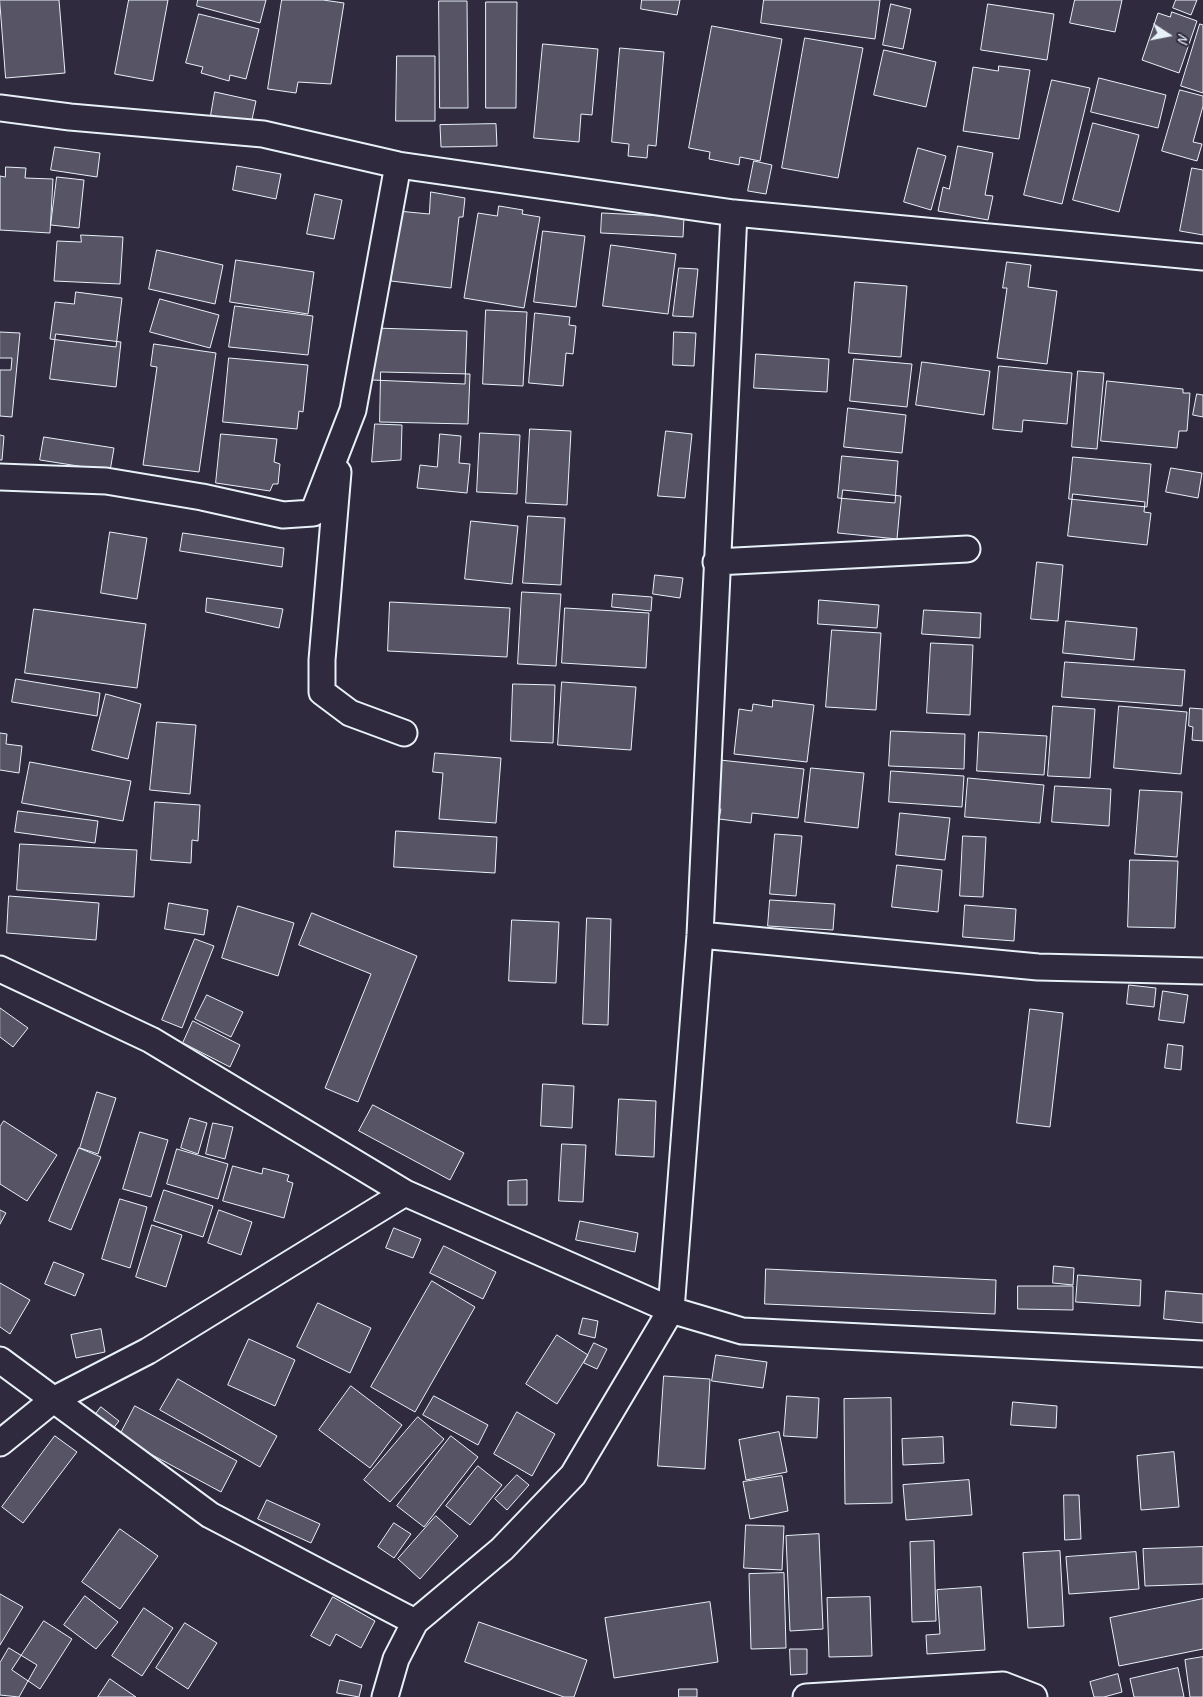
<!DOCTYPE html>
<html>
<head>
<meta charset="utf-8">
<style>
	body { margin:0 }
	#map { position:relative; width:1203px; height:1697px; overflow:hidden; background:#2f2a3d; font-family:Caveat,sans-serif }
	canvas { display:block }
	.north { position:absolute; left:1143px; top:10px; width:50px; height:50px; -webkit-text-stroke:4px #2f2a3d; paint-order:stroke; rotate:101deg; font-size:14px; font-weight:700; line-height:20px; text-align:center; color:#e8f1f8 }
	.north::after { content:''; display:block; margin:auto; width:18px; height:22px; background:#e8f1f8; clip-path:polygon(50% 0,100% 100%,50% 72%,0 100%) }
</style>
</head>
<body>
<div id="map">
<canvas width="1203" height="1697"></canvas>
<div class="north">N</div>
</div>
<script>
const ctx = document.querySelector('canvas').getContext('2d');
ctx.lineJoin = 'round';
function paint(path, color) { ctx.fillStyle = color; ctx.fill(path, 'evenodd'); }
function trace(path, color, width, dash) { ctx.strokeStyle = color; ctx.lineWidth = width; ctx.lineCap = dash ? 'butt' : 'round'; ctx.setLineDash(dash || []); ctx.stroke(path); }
const building = new Path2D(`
	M0,0H59L65,73L6,78Z
	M129,0H168L153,81L115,74Z
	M198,0H266L260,23L197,6Z
	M282,0H323L344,3L331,84L298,82L296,93L268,89Z
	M642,0H680L677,15L641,9Z
	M764,0H880L875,39L761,23Z
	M1075,0H1122L1115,32L1070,23Z
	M1176,0H1197L1191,15L1173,8Z
	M439,1H467L468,108H440Z
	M486,2H517L516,108H486Z
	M891,4L911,9L903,49L883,45Z
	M988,4L1054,14L1047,60L981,50Z
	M1172,12L1197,21L1179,73L1142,60L1158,13L1170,17Z
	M199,14L259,29L246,79L230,75L229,81L201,73L203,67L186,63Z
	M1200,24L1203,25V93L1181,86Z
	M712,26L782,39L760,161L740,157L739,165L709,159L710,152L689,148Z
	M805,38L863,48L838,178L782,168Z
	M543,44L598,49L592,115L581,114L579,142L534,138Z
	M620,48L664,52L656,146L648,145L647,158L628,156L629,144L612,142Z
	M884,50L936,62L926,107L874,95Z
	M397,56H435V121H396Z
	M999,66L1030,70L1019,139L963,131L973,67L998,71Z
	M1099,78L1166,95L1158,128L1091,112Z
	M1052,80L1090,88L1062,204L1024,195Z
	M1180,90L1203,96V106L1193,142L1202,144L1197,161L1162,151Z
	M215,92L256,101L251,124L211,115Z
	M1093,123L1139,135L1119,212L1073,200Z
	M496,124L497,146L441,147L440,125Z
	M958,146L993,153L985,195L993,196L988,220L938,211L943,187L949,189Z
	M55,147L100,153L97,177L51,170Z
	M918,148L946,156L931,210L904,202Z
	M754,161L772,165L766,194L748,191Z
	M237,166L281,174L276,199L233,190Z
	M6,167L26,168L25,178L53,179L50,233L0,230V176L5,177Z
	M1192,168L1203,170V235L1180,231Z
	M57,177L84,180L79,228L51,225Z
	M431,192L465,198L463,217H459L451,288L391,281L398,211L429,214Z
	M315,194L342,200L334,239L307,234Z
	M499,206L523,210L522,214L540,217L524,308L464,298L478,213L497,216Z
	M602,213L684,217L683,237L601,233Z
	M543,231L585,236L576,307L534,302Z
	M81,235L123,237L120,284L54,281L57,241L81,242Z
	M611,245L676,254L668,314L603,306Z
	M157,250L223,265L215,304L149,289Z
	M236,260L314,272L308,314L230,302Z
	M1007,262L1031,265L1028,287L1057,291L1047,364L997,358L1007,288H1003Z
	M679,268L698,269L693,317L673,316Z
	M855,282L907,286L901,357L849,353Z
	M76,292L122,298L116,347L50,339L55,302L74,304Z
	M160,299L219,315L210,348L150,332Z
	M235,306L313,316L308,355L229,347Z
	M486,310L527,312L523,386L483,384Z
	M535,313L570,317L569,325L576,326L573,354L566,353L563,386L529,383Z
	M375,328L467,331L465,384L372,380Z
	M0,332L20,333L12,417L0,416V370H11L12,358H0Z
	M674,332L696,333L694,366L673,365Z
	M56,334L121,342L116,387L50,379Z
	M154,344L216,353L199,472L143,465L157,367L151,366Z
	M756,354L829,359L827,392L754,388Z
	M229,358L308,365L303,412L299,411L297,429L223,422Z
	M854,359L912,364L907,407L850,401Z
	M922,362L990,371L984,415L916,405Z
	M999,366L1072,373L1067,424L1023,420L1022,432L993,429Z
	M1078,371L1104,373L1097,449L1072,447Z
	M381,372L470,374L468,424L380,422Z
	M1107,381L1183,389V393H1190L1187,431H1179L1177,448L1101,441Z
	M1197,394L1203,395V417L1193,415Z
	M848,408L906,415L902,453L844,447Z
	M375,424L402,425L401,460L372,462Z
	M530,429L571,431L567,505L526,503Z
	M666,431L692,434L685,498L658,496Z
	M480,433L520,435L517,494L477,492Z
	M221,434L277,439L274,462L280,464L278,484H273L270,491L216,483Z
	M440,434L461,436L459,463L470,464L467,493L417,488L420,465L437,467Z
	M0,435L4,436L2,460H0Z
	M44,437L114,448L110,471L40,460Z
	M842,456L898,461L895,503L838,498Z
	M1073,457L1151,464L1147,507L1069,499Z
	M1171,468L1202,473L1198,498L1166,492Z
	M843,490L901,496L897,539L838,533Z
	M1073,494L1145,502L1144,512L1151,513L1147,545L1068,536Z
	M528,516L565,518L561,585L523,583Z
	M471,521L518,526L512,584L465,579Z
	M110,532L147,538L137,599L101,593Z
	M183,533L284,548L282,567L180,551Z
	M1037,562L1063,565L1058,621L1031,619Z
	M655,575L683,578L680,598L653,594Z
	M522,592L561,594L556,666L518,664Z
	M613,594L652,597L651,611L612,607Z
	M207,598L283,609L279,628L206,612Z
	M819,600L879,605L877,628L818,624Z
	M390,602L510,608L507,657L388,651Z
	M565,608L649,613L646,668L562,663Z
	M34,609L146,624L137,688L25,673Z
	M924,610L981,613L980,638L922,634Z
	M1066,621L1137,628L1134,660L1063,653Z
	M832,630L881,633L876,710L826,707Z
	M931,643L973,645L970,715L927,713Z
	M1065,662L1185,670L1182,706L1062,697Z
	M16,679L100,693L97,716L12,702Z
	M562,682L636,687L631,750L558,745Z
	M513,684L555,685L553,743L511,741Z
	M106,694L141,704L128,759L92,750Z
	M773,700L814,705L807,762L734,754L739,709L752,711L753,704L772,707Z
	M1053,706L1095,709L1090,778L1048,776Z
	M1119,706L1187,712L1181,774L1114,768Z
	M1190,708L1203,709V741L1192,740L1193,727L1189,726Z
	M157,722L196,725L190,794L150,790Z
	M891,731L965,734L964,769L889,766Z
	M979,732L1047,736L1044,775L977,771Z
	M0,733L7,734L6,744L22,746L19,773L0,770Z
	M435,753L501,758L496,823L439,819L443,773L433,772Z
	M720,760L804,769L798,818L752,813L751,823L719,819L721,809L713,808Z
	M30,762L131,781L123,821L22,803Z
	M811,768L864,773L858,828L805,822Z
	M891,771L964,776L962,807L889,802Z
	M968,778L1044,785L1040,823L965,817Z
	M1055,786L1111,789L1109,826L1052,822Z
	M1140,790L1182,792L1177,857L1135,854Z
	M155,802L200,805L198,841L192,840L191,863L151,860Z
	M18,811L98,821L95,843L15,832Z
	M900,813L950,818L945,860L896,855Z
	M396,831L497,837L495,873L394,867Z
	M775,834L802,836L796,896L770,894Z
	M963,836L986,837L983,897L960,896Z
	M20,844L137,850L134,897L17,890Z
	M1130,860L1178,861L1175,928L1128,927Z
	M897,865L942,870L938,912L892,907Z
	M9,896L99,903L96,940L7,933Z
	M770,900L835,904L833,930L768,926Z
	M169,903L208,910L204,935L165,929Z
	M965,905L1016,909L1014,941L963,937Z
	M238,906L294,923L278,976L222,958Z
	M312,913L417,956L358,1102L325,1088L371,974L299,945Z
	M587,918L611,919L608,1025L583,1024Z
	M512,920L559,922L556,983L509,981Z
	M195,939L214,946L182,1028L162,1020Z
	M1129,985L1156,988L1154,1007L1127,1004Z
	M1163,991L1188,995L1184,1023L1159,1020Z
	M207,995L243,1012L231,1037L195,1019Z
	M0,1008L28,1028L13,1047L0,1037Z
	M1030,1009L1063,1013L1050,1127L1017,1123Z
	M193,1021L240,1045L230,1067L183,1043Z
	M1168,1044L1183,1046L1181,1070L1165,1068Z
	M543,1084L574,1086L572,1128L541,1126Z
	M97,1092L116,1098L98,1154L80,1148Z
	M619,1099L656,1101L654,1157L616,1155Z
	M373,1105L464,1153L450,1180L359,1131Z
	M190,1118L207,1123L198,1154L181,1148Z
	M4,1121L57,1155L27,1201L0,1184V1127Z
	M213,1123L233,1127L225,1159L206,1154Z
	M140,1132L168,1140L151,1197L123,1189Z
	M562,1144L586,1145L583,1202L559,1201Z
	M79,1148L101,1157L71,1230L49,1221Z
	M177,1149L228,1164L218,1199L167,1184Z
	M233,1166L262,1174L263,1168L289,1175L287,1181L293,1183L284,1218L223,1201Z
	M527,1180V1205H508V1181Z
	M164,1190L213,1206L203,1237L154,1221Z
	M120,1199L147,1207L130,1268L102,1259Z
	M0,1210L6,1213L0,1224Z
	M219,1210L252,1222L241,1255L208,1243Z
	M580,1221L638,1233L635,1252L576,1240Z
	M152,1225L182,1235L166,1287L136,1277Z
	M394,1228L421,1239L413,1258L386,1248Z
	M444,1246L496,1272L483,1299L430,1273Z
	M54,1262L84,1274L75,1296L45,1284Z
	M1054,1266L1074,1268L1073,1285L1053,1283Z
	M766,1269L996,1280L995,1314L765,1304Z
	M1078,1275L1141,1280L1140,1306L1076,1302Z
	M432,1281L475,1307L415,1412L371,1387Z
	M0,1283L30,1300L10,1334L0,1327Z
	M1018,1286H1073V1310L1018,1309Z
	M1166,1291L1203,1294V1323L1164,1319Z
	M318,1303L371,1328L350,1373L297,1347Z
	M583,1318L598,1321L595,1338L579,1334Z
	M101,1329L105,1352L76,1358L71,1335Z
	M557,1335L588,1355L557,1404L526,1384Z
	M249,1339L295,1360L275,1406L228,1385Z
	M594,1343L607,1349L597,1369L584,1363Z
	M716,1355L767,1362L763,1388L712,1381Z
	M664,1376L710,1379L705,1469L658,1466Z
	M178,1379L277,1436L260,1467L160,1410Z
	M351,1386L402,1425L370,1468L319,1430Z
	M434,1396L488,1425L478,1445L423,1415Z
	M787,1396L819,1398L817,1438L784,1436Z
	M891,1398L892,1503L845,1504L844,1399Z
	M1013,1402L1057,1406L1056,1428L1011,1425Z
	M135,1406L237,1461L221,1492L119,1437Z
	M101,1407L119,1421L108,1435L90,1422Z
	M517,1412L555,1434L532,1476L494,1454Z
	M418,1417L444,1439L390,1502L364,1480Z
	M779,1432L787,1472L746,1480L739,1440Z
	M55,1436L77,1452L23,1523L2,1507Z
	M451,1436L478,1457L424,1527L397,1506Z
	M943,1437L944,1463L903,1465L902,1439Z
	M1174,1452L1179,1507L1141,1510L1137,1456Z
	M478,1466L502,1485L470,1525L446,1506Z
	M517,1475L529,1485L507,1510L495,1499Z
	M782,1476L788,1511L750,1519L743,1482Z
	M969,1480L972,1515L906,1520L903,1485Z
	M1064,1495H1079L1081,1539L1065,1540Z
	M267,1500L320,1524L311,1543L258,1519Z
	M436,1516L458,1536L420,1579L398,1559Z
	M394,1523L411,1534L394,1558L378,1547Z
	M746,1525L784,1526L782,1570L744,1568Z
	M120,1529L158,1556L120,1609L82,1582Z
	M819,1534L823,1629L790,1631L786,1536Z
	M934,1541L936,1621L912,1622L910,1542Z
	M1203,1547V1584L1145,1586L1143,1549Z
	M1060,1551L1064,1626L1028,1628L1023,1553Z
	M1136,1552L1139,1589L1069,1594L1066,1557Z
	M784,1573L786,1648L751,1649L749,1574Z
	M981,1587L985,1650L927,1654L926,1635L940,1634L937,1590Z
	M0,1594L23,1607L0,1645Z
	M85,1596L118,1622L96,1649L64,1625Z
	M333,1597L375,1621L361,1648L336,1634L330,1646L311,1636Z
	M870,1597L872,1656L829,1657L827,1598Z
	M1203,1599V1649L1119,1666L1110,1618Z
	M710,1602L718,1662L614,1678L605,1618Z
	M144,1608L173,1628L142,1676L112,1656Z
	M44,1621L72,1639L40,1689L12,1670Z
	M479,1622L587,1660L574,1697H564L465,1662Z
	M185,1623L217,1643L188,1689L156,1668Z
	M9,1648L37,1665L19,1697L0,1695V1663Z
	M790,1649H807V1674L791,1675Z
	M1203,1657V1697H1190L1185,1660Z
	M1178,1668L1184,1697H1134L1130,1679Z
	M1118,1674L1122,1692L1104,1697H1094L1090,1682Z
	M110,1679L136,1697H98Z
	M340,1680L362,1685L359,1697L337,1693Z
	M679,1689H697V1697H679Z`);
paint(building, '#575565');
trace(building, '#e8f1f8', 1);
const minor = new Path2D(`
	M0,108L70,117L263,134L398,165L734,213L1203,257
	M338,472L322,660V692L350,713L404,733
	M0,477L106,481L202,497L283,515L313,513L353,410L398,165
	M716,562L967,549
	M700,935L1038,967L1203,971
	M0,969L151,1040L405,1193L671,1310L742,1331L1203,1354
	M0,1360L210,1515L415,1622
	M0,1443L53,1400L148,1351L405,1193
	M385,1697L396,1659L415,1622L502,1549L573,1475L671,1310L700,935L734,213
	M806,1697L1003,1685L1034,1697`);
trace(minor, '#e8f1f8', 29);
trace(minor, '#2f2a3d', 25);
</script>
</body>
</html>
